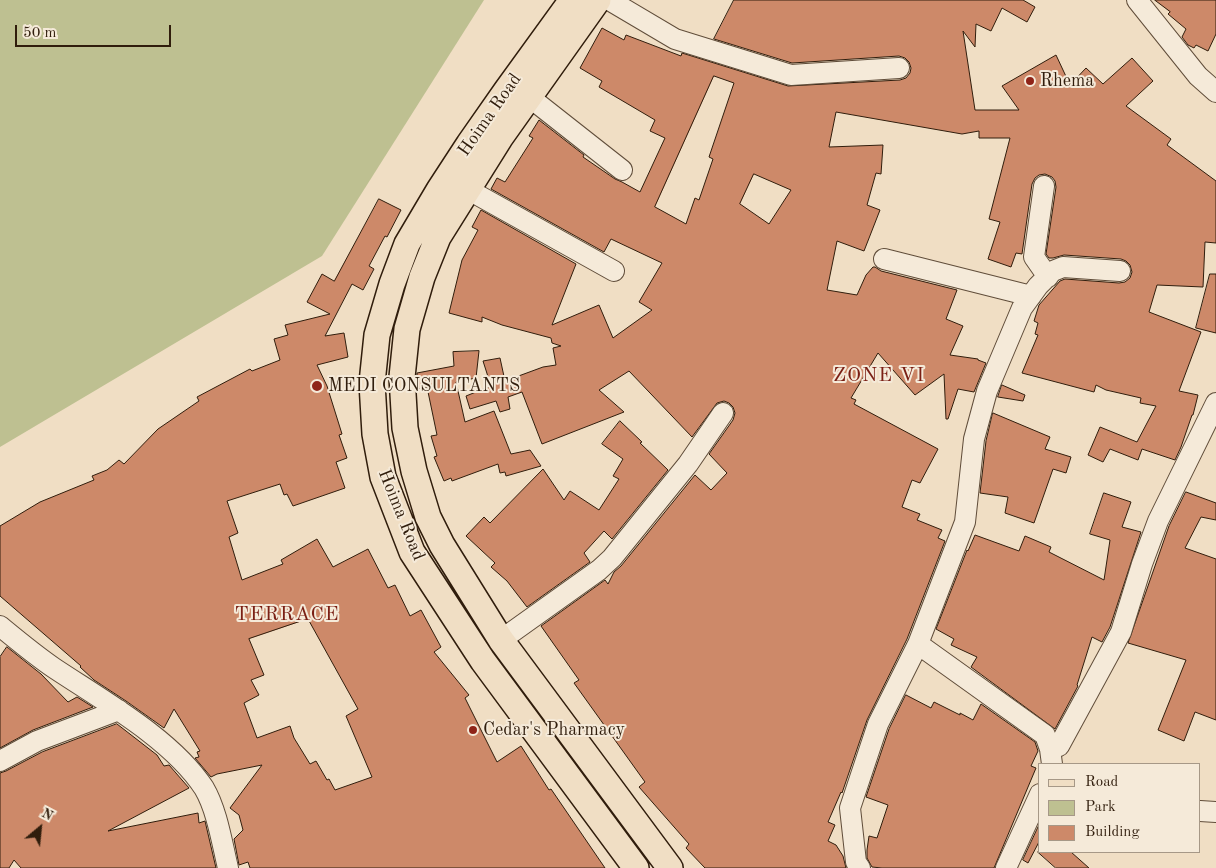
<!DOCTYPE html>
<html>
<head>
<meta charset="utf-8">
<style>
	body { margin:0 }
	#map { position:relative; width:1216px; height:868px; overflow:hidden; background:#f0dec4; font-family:"Old Standard TT",serif }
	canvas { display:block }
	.legend { position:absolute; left:1038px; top:763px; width:162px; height:90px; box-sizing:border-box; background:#f5ead9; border:1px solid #a69887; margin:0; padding:6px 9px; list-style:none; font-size:15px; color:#301d0c }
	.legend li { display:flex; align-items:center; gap:10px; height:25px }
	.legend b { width:25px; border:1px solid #a69887 }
	.north { position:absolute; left:15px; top:803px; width:50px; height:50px; -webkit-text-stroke:4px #f5ead9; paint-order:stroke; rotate:28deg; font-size:14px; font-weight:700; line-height:20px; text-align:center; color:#301d0c }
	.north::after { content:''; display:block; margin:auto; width:18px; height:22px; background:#301d0c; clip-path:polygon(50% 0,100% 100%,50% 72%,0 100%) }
	.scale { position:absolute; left:15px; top:25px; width:156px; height:22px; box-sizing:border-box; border:2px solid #301d0c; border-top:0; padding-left:6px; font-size:15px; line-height:18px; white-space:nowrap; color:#301d0c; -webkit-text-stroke:4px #f5ead9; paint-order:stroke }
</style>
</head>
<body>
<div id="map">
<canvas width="1216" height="868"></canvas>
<ul class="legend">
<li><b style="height:6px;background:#f0dec4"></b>Road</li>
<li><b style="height:14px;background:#bec091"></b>Park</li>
<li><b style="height:14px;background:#cd8969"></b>Building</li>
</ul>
<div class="north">N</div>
<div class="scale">50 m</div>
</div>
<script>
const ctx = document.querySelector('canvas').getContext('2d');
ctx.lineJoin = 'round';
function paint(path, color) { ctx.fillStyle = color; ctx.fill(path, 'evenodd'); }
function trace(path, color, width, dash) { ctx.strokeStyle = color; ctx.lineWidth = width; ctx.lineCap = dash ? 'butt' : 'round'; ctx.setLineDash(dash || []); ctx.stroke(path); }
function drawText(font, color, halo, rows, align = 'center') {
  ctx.font = font + ' "Old Standard TT",serif'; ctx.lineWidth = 4; ctx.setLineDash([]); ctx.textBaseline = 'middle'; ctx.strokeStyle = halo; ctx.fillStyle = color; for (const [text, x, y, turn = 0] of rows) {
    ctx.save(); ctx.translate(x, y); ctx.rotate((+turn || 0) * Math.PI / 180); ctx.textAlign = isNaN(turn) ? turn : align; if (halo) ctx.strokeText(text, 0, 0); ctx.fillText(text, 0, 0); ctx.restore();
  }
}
paint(new Path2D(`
	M0,0H484L322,256L0,447Z`), '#bec091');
const building = new Path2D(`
	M734,0H1023L1035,7L1027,22L1002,8L991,31L976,24L975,47L963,31L975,110H1019L1002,86L1056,55L1070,85L1086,68L1103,84L1132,58L1153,81L1126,106L1171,139L1167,145L1216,181V243L1205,242L1203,287L1157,285L1149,312L1201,332L1179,391L1198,395L1193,415H1192L1181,447L1175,460L1142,449L1138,460L1110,449L1103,462L1088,455L1100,427L1137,442L1156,406L1140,403L1141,398L1106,390L1096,385L1094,392L1022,373L1038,335L1035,334L1038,323L1034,321L1039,305L1060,281L1065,279L1119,283L1125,282L1130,278L1132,272L1130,265L1126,261L1121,259L1064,255L1053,258H1049L1046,254L1056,187L1055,181L1052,177L1045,174L1039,175L1035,178L1032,184L1022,254L1016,253L1011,267L988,259L1000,222L989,219L1010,138H979V131L962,134L836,112L829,147L883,145L881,174L876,173L867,205L880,210L864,251L837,241L827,290L857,295L866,275L873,267H875L881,271L957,290L946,319L963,326L950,355L978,359V360L986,363L974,392L958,389L948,419H946L944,374L915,395L878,353L851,398L856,400L854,404L938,449L920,483L912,480L902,507L920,514L917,520L942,530L938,538L945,541L907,639L867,720L842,793L841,792L828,822L835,825L828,841L836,845L843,856L846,868H705L686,848L689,844L639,787L645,782L574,683L579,680L541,626L605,580L608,584L614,572L621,566L695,475L711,490L727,473L709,454L733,420L735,413L733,407L729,403L724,401L717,403L692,437L629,371L599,390L624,412L542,444L522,392L508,397L510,409L500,412L496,401L470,409L466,396L491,386L483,361L500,358L505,381L543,367L556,365L553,348L561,346L552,343L551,338L502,325L482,317V322L449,313L462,260L478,230L472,227L481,210L576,264L552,325L599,305L613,338L652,310L639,302L662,263L611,239L604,252L491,189L497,178L505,182L533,138L529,136L539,120L584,155L583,157L615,179L622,182L640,192L665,138L650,131L655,120L599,87L602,81L580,68L602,28L624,40L626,35L681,56L682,53L788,86L900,80L906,78L910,73L911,68L909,62L905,58L899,56L792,63L714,39ZM714,76L734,83L709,157L713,159L699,200L695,198L686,224L655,207ZM754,174L791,190L769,224L740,204Z
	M1155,0H1216V34L1208,51L1196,45L1194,48L1188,45L1182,37L1186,29L1168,14L1170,12Z
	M379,199L401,210L387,237L385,236L369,266L374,269L363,290L352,284L325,336L344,333L348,357L317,365L327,386L342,434L339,435L347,458L336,462L345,488L293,506L287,494L284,495L280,484L227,501L238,533L229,537L242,580L283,564L281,560L317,539L333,567L368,549L388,588L395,585L410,616L421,610L441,647L434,652L469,695L465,698L497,762L521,746L549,790L551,789L605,868H250L248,862L239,865L234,839L243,830L239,815L230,808L262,765L217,774L211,777L195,758L199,757L197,752L200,751L174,709L164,728L126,701L94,680L80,667L81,666L0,596V526L40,502L94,480L92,476L107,470L119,460L124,464L158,429L199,401L197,397L250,369L252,371L280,360L274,339L288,335L285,325L330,314L307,302L322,274L334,281ZM308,619L358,709L346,716L372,777L335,790L329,779L327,780L316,761L310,764L294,738L290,726L257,738L244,703L259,695L251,680L264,675L249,639Z
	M1210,274H1216V333L1196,328Z
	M479,351L476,378L456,382L465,422L494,411L511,454L530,450L541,466L506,476L505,472L500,473L498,464L452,481L451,478L444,481L434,457L437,456L431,436L437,435L427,387L417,389V373L454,366L453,352Z
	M1002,385L1025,395L1023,401L998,397Z
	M993,413L1050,437L1045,449L1071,457L1066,473L1053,469L1034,523L1005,513L1008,497L980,493L986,441Z
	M620,421L642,442L640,443L668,470L612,539L604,531L584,553L590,562L527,607L507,581L491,567L495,563L466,536L484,517L490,523L543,469L564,500L570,491L599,510L619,479L613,476L623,459L602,444Z
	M1186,492L1216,503V520L1201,517L1185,548L1216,559V720L1195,712L1184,741L1158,730L1186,660L1128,643L1169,526Z
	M1104,493L1131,502L1122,527L1141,532L1110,627L1102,642L1092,637L1077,685L1078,686L1055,729L971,667L977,657L951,645L954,639L936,629L967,550L968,551L975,535L1019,551L1025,536L1051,547L1049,552L1104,580L1110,540L1090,534Z
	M7,647L41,674L68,702L77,697L93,707L33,730L0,748V657Z
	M906,695L931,708L934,702L960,715V713L973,720L981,704L1035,742L1038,751L1031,766L1036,768L994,868H882L872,867L867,858V850L869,836L877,838L888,805L866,797L889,729Z
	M117,724L157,755L164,766L169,765L189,788L108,831L198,813L199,823L205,821L216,868H21L14,860L9,868H0V773L6,771L42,752Z
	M1040,823V840L1028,863L1023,860Z
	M1038,852H1071L1089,868H1056Z`);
paint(building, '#cd8969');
trace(building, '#301d0c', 1);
const minor = new Path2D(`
	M609,0L675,39L791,75L899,68
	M1137,0L1198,76L1216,92
	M528,96L622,170
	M1044,186L1034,257L1048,277
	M467,189L614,271
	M884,259L1031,296
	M0,626C17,640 35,655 54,668C102,700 172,739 204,788C217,810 222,843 228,868
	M501,640L599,570L612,558L688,464L723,413
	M918,644L1045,735L1050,749L1052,764
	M1050,749L1059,746L1121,632L1142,564L1158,521L1216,403
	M0,761L37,741L119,710
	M1200,811L1216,812
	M860,868L856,862L850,808L878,724L918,644L965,522L974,439L987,391L1022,308L1038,286L1053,271L1063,267L1120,271
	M1006,868L1040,794`);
const major = new Path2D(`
	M572,0L506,91L469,144L439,190L407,244L392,284L377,335L372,383L375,434L383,477L412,552L483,661L636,868
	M598,0L500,138L438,237L422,277L407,329L402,377L405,428L414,471L428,517L442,545L501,640L670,868`);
trace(minor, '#604d3a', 22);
trace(major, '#301d0c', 28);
trace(minor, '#f5ead9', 20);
trace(major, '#f0dec4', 25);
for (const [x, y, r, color] of [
	[1030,81,5,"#8f2418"],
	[317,386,6,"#8f2418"],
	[473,730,5,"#8f2418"]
]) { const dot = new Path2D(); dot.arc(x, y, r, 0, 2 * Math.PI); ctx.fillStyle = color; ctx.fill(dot); trace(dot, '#f5ead9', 2); }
drawText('18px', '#301d0c', '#f5ead9', [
	["Rhema",1040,81],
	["MEDI CONSULTANTS",328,386],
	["Cedar's Pharmacy",483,730]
], 'left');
drawText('18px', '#301d0c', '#f5ead9', [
	["Hoima Road",490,115,-55],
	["Hoima Road",401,515,68]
]);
ctx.letterSpacing = '1px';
drawText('20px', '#7a1f14', '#f5ead9', [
	["ZONE VI",879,376],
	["TERRACE",287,615]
]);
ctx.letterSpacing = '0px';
</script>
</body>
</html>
